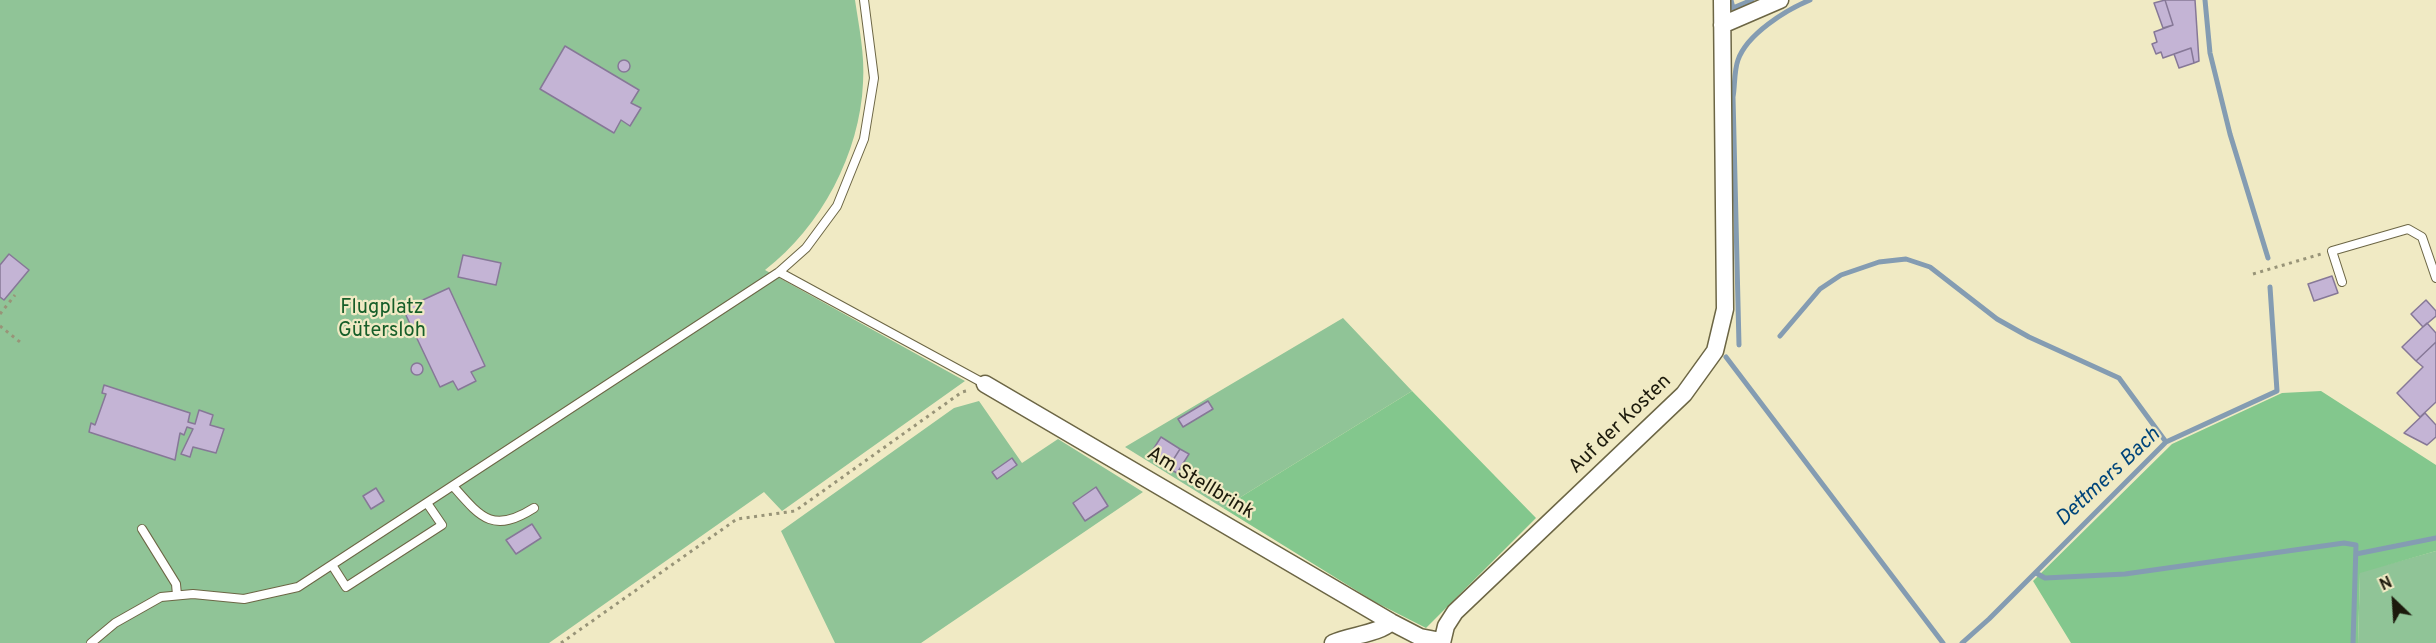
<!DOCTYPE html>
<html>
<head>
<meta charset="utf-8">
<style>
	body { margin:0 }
	#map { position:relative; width:2436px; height:643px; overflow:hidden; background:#f0eac4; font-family:Overpass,sans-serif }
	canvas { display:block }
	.north { position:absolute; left:2364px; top:571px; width:60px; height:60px; -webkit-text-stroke:4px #f0eac4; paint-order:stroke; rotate:335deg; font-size:16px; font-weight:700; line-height:24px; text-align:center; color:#1c1a0c }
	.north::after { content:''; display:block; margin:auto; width:21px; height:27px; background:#1c1a0c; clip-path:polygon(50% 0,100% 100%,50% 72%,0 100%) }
</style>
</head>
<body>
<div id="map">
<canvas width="2436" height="643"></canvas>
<div class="north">N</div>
</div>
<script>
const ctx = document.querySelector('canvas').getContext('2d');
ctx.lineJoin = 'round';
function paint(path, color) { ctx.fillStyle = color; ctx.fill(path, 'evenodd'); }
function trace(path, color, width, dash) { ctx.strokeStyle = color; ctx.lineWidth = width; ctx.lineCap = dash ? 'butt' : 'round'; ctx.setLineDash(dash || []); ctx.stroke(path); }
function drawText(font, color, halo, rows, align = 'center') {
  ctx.font = font + ' Overpass,sans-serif'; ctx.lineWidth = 4.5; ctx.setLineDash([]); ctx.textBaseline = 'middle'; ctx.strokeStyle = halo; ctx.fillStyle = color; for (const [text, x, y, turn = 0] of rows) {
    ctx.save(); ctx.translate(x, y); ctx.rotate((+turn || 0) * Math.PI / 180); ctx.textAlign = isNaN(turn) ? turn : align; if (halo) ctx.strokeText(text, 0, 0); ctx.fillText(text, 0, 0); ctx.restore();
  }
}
paint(new Path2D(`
	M0,0H855C859,27 865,55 863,83C860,153 821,227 765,270L965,381L782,511L764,492L549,643H0Z
	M1343,318L1412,391L1223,508L1125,447Z
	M979,401L1022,463L1058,439L1143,492L921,643H835L781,531L954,408Z
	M2436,551V643H2358L2360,572Z`), '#90c497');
paint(new Path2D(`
	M1412,391L1536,518L1426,628L1375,602L1223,508Z
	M2321,391L2436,465V551L2360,573L2358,643H2071L2033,581L2172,444L2282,393Z`), '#83c78d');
trace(new Path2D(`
	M1731,0L1733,8L1752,0
	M2205,0L2210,53L2230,134L2268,258
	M1780,336L1820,289L1841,275L1879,262L1906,259L1930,267L1997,319L2029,337L2119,378L2166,442
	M1739,345L1733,97C1735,86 1734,71 1738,60C1747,34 1786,10 1810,0
	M1726,357L1943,643
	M2356,554L2436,538
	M2036,573L2045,578L2125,574L2344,543L2356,545L2353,643
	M1962,643L1989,619L2166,442L2277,391L2270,287`), '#849cb2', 5);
const building = new Path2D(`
	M2165,0H2195L2199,61L2194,63L2191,48L2163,58L2161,52L2156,54L2152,44L2157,42L2154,32L2173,25Z
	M2165,0L2173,25L2163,28L2154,3Z
	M565,46L639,90L631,103L641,108L630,126L621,120L614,133L540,89Z
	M2191,48L2194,63L2179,68L2174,54Z
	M618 66a6 6 0 1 1 12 0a6 6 0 1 1-12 0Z
	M9,254L29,270L4,300L0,297V265Z
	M463,255L501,263L496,285L458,277Z
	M2332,276L2338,293L2314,301L2308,284Z
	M449,288L485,366L471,372L476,381L458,390L453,381L440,387L403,309Z
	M2426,300L2436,311V316L2423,327L2411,314Z
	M2427,323L2436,333V342L2416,361L2402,347Z
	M2436,342V402L2420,417L2397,393L2423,367L2416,361Z
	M411 369a6 6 0 1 1 12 0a6 6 0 1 1-12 0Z
	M104,385L190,413L188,422L195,424L199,410L213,415L210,425L224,429L216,453L193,447L190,457L181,454L193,429L187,427L184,435L180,433L175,460L89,432L91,423L95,425L106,394L102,393Z
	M1208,401L1213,409L1183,427L1178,419Z
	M2425,413L2436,425V437L2427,445L2404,433Z
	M1161,437L1180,449L1168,468L1149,456Z
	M1180,449L1189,454L1177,473L1168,468Z
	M1012,458L1017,465L997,479L992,472Z
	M1096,487L1108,506L1085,521L1073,503Z
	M376,488L384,501L371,509L363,496Z
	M532,524L541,538L516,554L506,540Z`);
paint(building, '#c4b4d5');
trace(building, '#867897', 1.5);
const service = new Path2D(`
	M779,272L985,384
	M2342,282L2332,251L2408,229L2422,237L2436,278
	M453,486C481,518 493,534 534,508
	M142,529L176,584L177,595
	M332,565L346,587L442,525L427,503
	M91,643L115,623L161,597L193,594L244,599L298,587L779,272L806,248L837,206L864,139L874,78L864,0`);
const minor = new Path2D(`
	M1722,25L1780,0
	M985,384L1391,622L1420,637L1441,641
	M1333,643C1350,635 1379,634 1391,622
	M1442,643L1446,626L1455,612L1684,394L1715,351L1725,309L1722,0`);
trace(service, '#6c6645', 10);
trace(minor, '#6c6645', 19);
trace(new Path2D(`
	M2253,274L2321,254
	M0,314L15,295
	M0,326L20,342
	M561,643L737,519L795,511L962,392L970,390`), '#989478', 3, [3, 4.5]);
trace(service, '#fff', 8);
trace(minor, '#fff', 16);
drawText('20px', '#165e29', '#f0eac4', [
	["Flugplatz",382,309],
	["Gütersloh",382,332]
]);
drawText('20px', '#1c1a0c', '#f0eac4', [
	["Auf der Kosten",1621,425,-44],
	["Am Stellbrink",1200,484,31]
]);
drawText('italic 21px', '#00457a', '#f0eac4', [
	["Dettmers Bach",2109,478,-43]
]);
</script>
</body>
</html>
